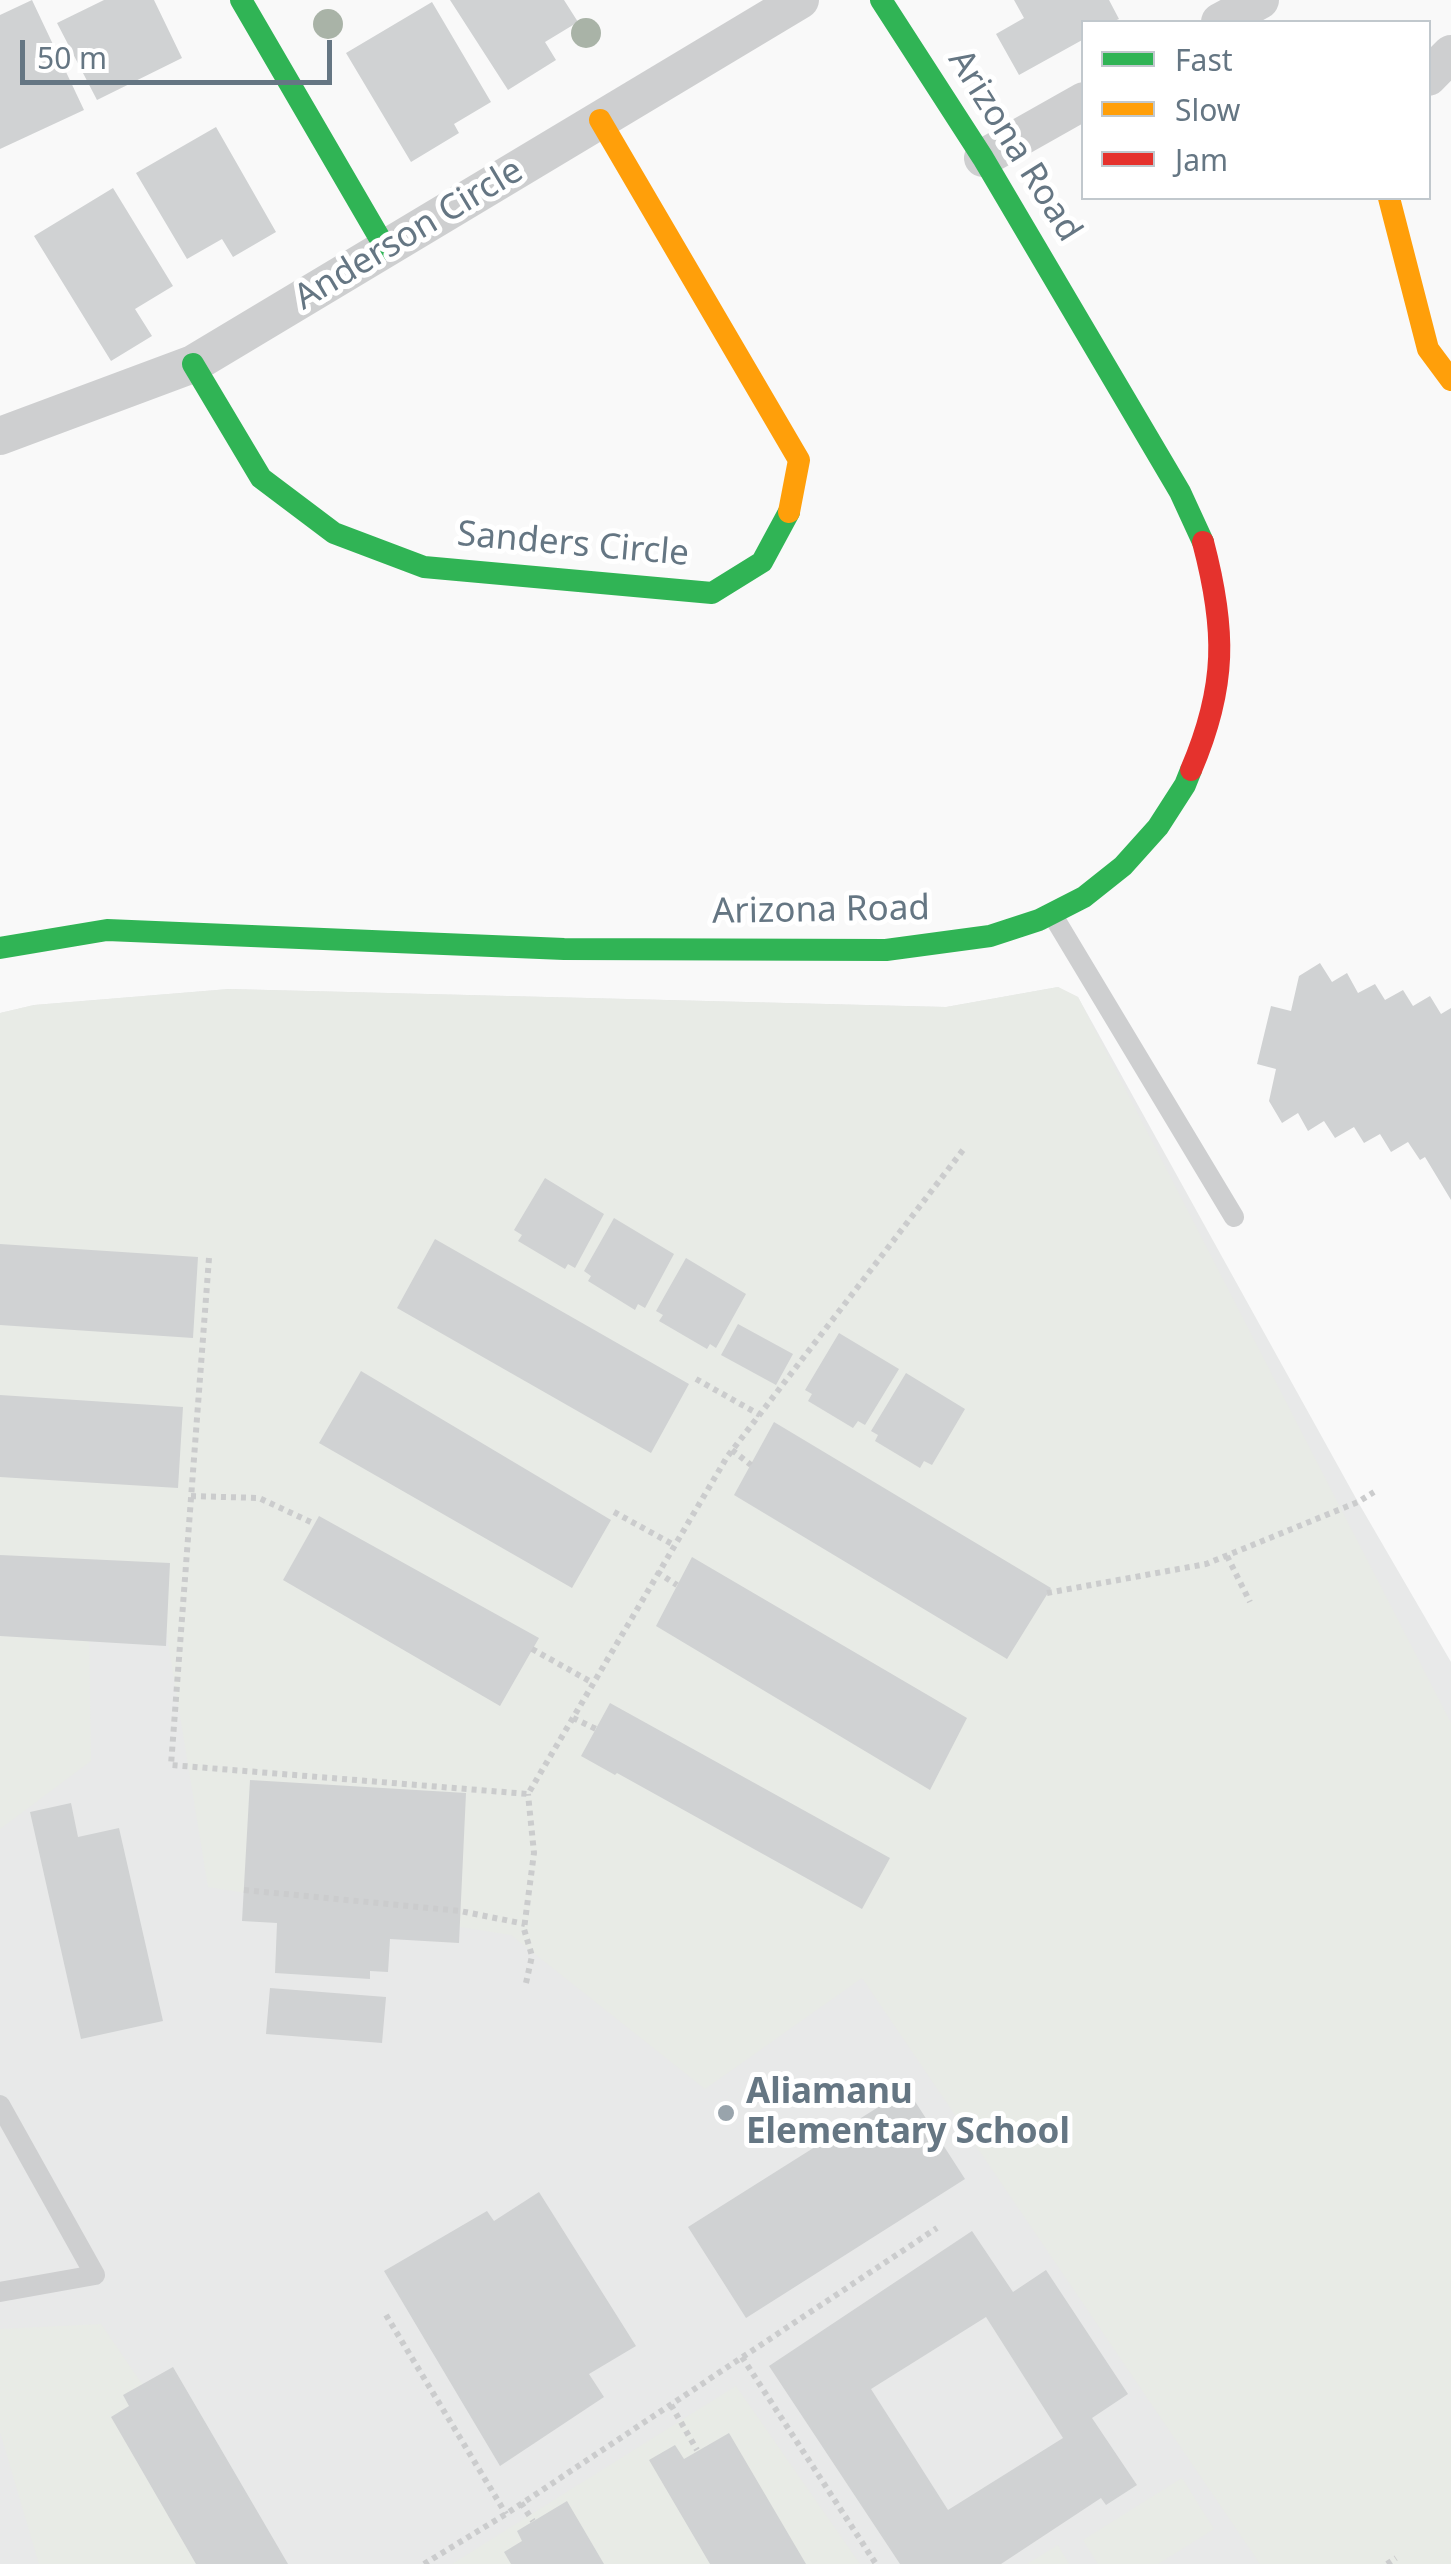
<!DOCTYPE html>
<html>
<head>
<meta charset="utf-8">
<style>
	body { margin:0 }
	#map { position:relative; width:1451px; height:2564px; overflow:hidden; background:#f9f9f9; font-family:"Noto Sans",sans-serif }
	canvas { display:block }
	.legend { position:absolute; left:1081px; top:20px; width:350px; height:180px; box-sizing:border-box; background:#fff; border:2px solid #c1c8cd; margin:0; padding:12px 18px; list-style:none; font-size:30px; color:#657683 }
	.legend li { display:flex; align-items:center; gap:20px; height:50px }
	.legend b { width:50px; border:2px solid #c1c8cd }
	.scale { position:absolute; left:20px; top:40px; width:312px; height:45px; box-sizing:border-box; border:5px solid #657683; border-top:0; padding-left:12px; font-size:30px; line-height:35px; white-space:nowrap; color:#657683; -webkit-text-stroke:8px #fff; paint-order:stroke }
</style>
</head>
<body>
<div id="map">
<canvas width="1451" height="2564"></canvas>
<ul class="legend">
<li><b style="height:12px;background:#30b455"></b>Fast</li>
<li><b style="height:12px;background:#ff9f0a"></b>Slow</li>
<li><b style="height:12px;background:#e5322d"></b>Jam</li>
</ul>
<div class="scale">50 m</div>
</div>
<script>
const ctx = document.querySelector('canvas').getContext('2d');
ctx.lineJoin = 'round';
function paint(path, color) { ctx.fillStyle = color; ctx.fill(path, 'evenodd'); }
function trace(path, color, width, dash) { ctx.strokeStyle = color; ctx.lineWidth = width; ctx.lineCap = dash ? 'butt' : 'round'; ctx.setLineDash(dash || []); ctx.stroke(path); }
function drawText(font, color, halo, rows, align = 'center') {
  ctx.font = font + ' "Noto Sans",sans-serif'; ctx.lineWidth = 10; ctx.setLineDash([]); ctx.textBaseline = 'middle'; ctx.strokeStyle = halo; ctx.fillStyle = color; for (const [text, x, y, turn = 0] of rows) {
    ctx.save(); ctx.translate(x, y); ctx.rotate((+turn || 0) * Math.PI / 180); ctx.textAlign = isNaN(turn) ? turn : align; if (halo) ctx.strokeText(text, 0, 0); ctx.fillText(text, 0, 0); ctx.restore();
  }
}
paint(new Path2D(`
	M1058,987L1078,997L1358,1502L1451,1662V2564H0V1013L34,1005L229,989L946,1007Z`), '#e8e9e9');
paint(new Path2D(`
	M1058,987L1078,997L1451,1723V2564H1260L862,1978L705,2089L511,1935L208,1887L166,1630H89L91,1761L0,1829V1013L34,1005L229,989L946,1007Z
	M101,2324L265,2564H39L0,2432V2329Z
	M736,2386L860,2564H452Z
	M1182,2478L1214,2529L1158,2564H1098L1083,2540Z
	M1058,2545L1069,2564H1027Z`), '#e8ebe6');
paint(new Path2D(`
	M32,0L84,110L0,149V15Z
	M104,0H154L182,58L97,100L57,23Z
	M450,0H564L578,22L545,42L556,60L508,90Z
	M1014,0H1109L1119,19L1112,22H1084V39L1019,75L996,34L1024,18Z
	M432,2L491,102L454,124L459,133L411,162L346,53Z
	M216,127L276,232L233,257L222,239L187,259L136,173Z
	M113,188L173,286L135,309L152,336L111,361L34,236Z
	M1320,963L1332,982L1347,973L1358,993L1375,984L1385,1000L1403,990L1413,1006L1430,996L1441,1014L1451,1008V1200L1425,1157L1420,1160L1408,1142L1391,1152L1380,1134L1364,1143L1354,1127L1335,1138L1324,1121L1308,1131L1298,1113L1282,1123L1269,1101L1276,1069L1257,1064L1271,1006L1291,1011L1299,976Z
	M545,1178L604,1214L575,1268L568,1264L565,1269L518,1241L522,1235L514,1230Z
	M614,1218L674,1254L645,1308L638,1304L635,1310L588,1281L591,1276L584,1271Z
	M435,1239L689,1384L651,1453L397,1308Z
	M0,1244L198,1257L193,1338L0,1325Z
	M686,1258L746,1294L716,1348L710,1344L707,1349L659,1321L663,1315L656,1311Z
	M738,1324L793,1354L776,1385L721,1355Z
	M839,1333L899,1369L865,1425L858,1421L853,1428L808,1401L812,1394L805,1390Z
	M361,1371L611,1520L572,1588L319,1443Z
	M906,1373L965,1409L932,1465L924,1461L920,1468L875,1441L878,1435L871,1431Z
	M0,1395L183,1407L178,1488L0,1477Z
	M774,1422L1051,1588L1007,1659L734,1495Z
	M319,1516L539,1638L500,1706L283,1580Z
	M0,1555L170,1563L166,1646L0,1636Z
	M692,1557L967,1718L930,1790L656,1626Z
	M610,1703L890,1858L862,1909L617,1773L615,1775L581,1756Z
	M250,1780L466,1793L459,1943L390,1939L388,1972L370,1971V1979L275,1973L277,1923L242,1921Z
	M71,1803L78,1837L119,1828L163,2021L81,2039L30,1812Z
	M270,1988L386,1997L382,2043L266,2034Z
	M907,2089L965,2179L746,2318L688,2227Z
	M539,2192L636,2346L589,2374L604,2397L500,2466L384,2271L487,2211L494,2221Z
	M972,2231L1013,2292L1046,2270L1128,2394L1092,2418L1137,2485L1106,2505L1101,2498L1001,2564H900L769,2366ZM986,2317L1063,2438L948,2510L871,2389Z
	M173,2367L288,2564H196L111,2417L129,2406L123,2395Z
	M729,2433L806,2564H710L649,2460L675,2445L684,2459Z
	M567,2501L604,2564H511L504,2552L522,2541L517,2531Z`), '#d0d2d3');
trace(new Path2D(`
	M209,1258L171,1765L528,1794L727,1457L963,1150
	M696,1379L760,1415
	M732,1450L751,1465
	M191,1496L259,1498L315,1524
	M614,1512L674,1545
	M1227,1556L1250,1602
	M657,1572L677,1585
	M1047,1593L1206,1564L1358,1502L1374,1492
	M532,1649L593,1683
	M573,1718L596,1729
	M244,1890L460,1911L525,1924
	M526,1983L532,1956L524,1929L534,1853L528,1794
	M386,2315L506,2514
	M742,2357L876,2564
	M671,2405L697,2450
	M521,2503L533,2521
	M424,2564L506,2514L937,2228
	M1387,2564L1396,2558`), '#cbcccd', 6, [5, 5]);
trace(new Path2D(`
	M1052,914L1234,1217
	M0,2105L95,2275L0,2292`), '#cecfd0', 20);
trace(new Path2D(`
	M1220,22L1260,0
	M1428,77L1451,54
	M983,158L1084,101
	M0,436L193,364L800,0`), '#cecfd0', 38);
trace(new Path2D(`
	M241,0L386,249
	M881,0L983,158L1180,492L1203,542
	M193,364L261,478L334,533L424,567L712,593L762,562L789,512
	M0,948L107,930L564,949L886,950L990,936L1039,920L1084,897L1123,866L1158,827L1185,785L1191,770`), '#30b455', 22);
trace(new Path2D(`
	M600,120L799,460L789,512
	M1389,198L1428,349L1451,380`), '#ff9f0a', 22);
trace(new Path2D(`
	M1191,770C1227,686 1226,629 1203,542`), '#e5322d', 22);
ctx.fillStyle = '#a9b3a7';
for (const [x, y] of [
	[328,24],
	[586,33]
]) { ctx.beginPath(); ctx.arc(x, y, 15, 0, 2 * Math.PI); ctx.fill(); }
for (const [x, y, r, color] of [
	[726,2113,10,"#99a4ac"]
]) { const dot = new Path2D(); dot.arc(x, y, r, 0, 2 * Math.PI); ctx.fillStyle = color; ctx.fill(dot); trace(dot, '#fff', 4); }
drawText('35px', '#657683', '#fff', [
	["Arizona Road",1014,146,58],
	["Anderson Circle",409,235,-31],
	["Sanders Circle",573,545,5],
	["Arizona Road",821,911,-1]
]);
drawText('bold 35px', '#657683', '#fff', [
	["Aliamanu",746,2093],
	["Elementary School",746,2133]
], 'left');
</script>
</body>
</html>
